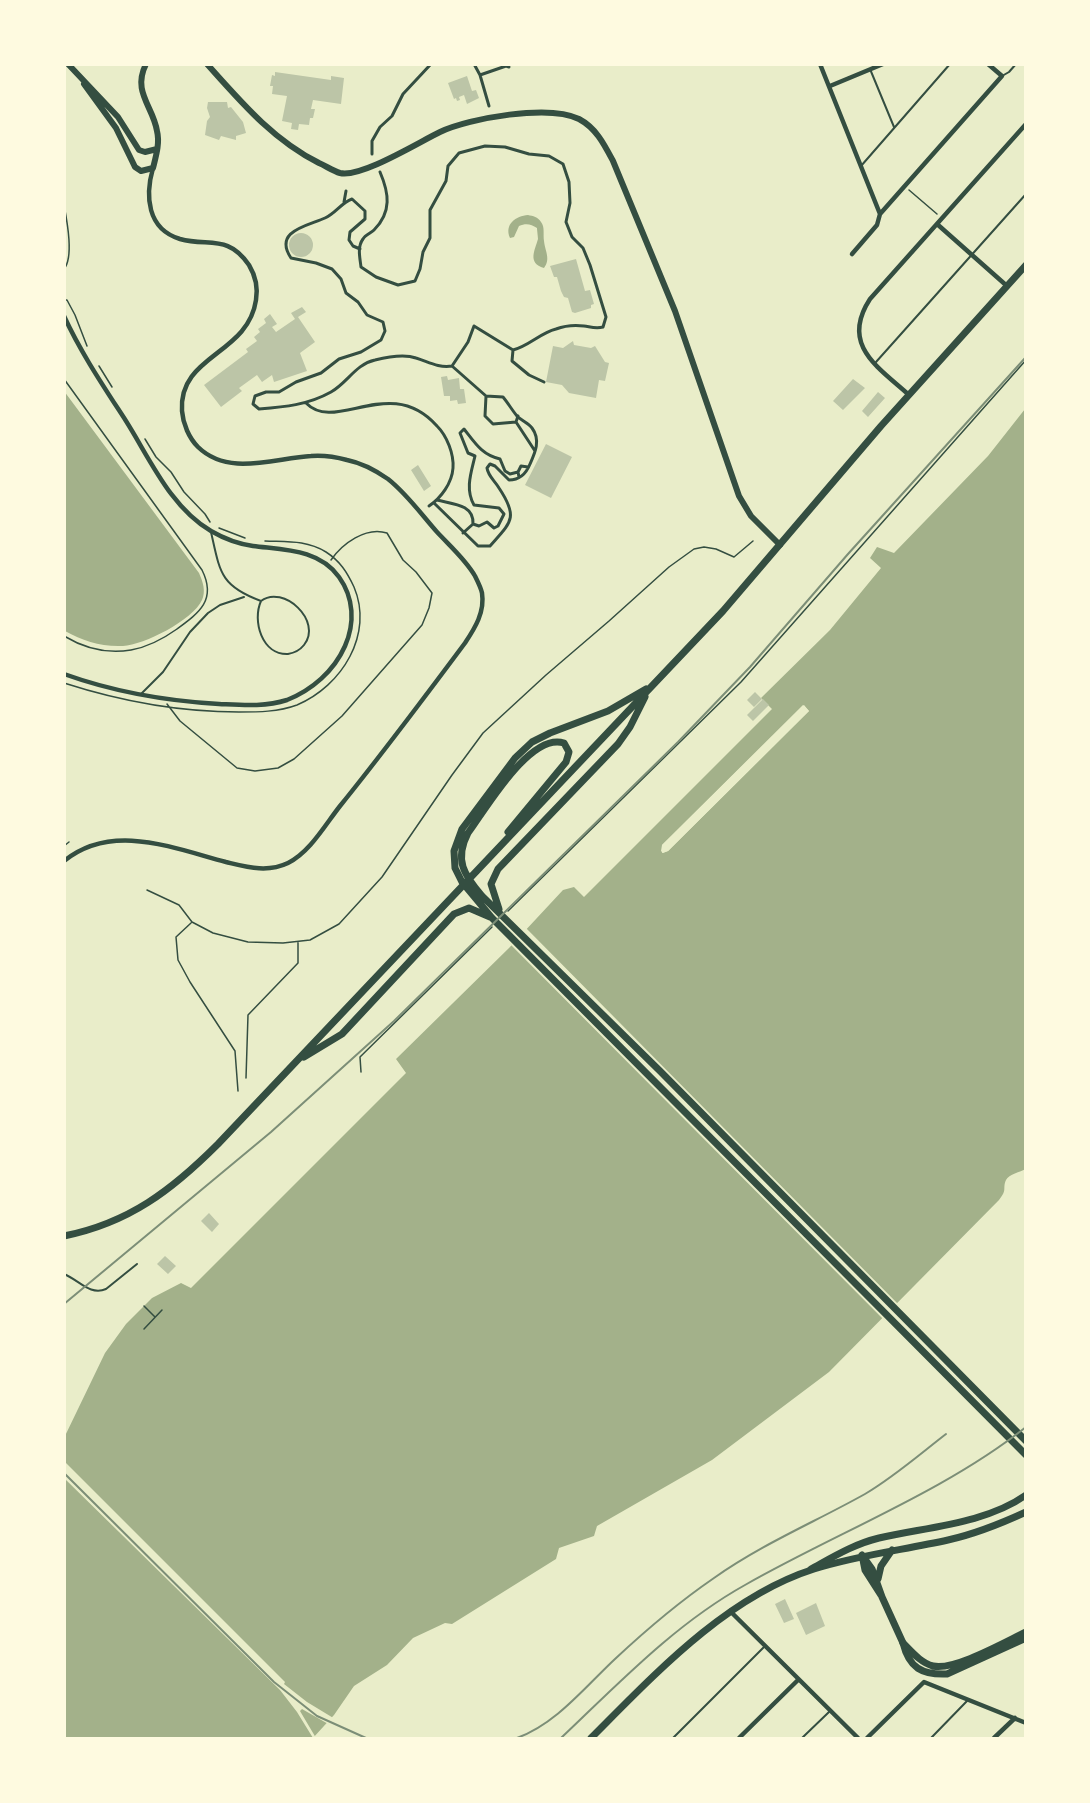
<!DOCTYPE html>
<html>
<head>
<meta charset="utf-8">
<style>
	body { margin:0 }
	#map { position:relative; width:1090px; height:1803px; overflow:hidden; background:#e9edc9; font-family:"Roboto Condensed",sans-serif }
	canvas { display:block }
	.frame { position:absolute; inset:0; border:66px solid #fefae0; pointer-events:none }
</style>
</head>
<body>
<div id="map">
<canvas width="1090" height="1803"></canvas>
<div class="frame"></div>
</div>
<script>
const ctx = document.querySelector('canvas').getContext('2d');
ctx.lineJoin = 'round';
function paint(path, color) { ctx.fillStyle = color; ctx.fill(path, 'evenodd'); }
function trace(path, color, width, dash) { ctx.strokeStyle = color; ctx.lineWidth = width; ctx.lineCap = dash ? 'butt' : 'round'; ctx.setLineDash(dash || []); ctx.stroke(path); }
paint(new Path2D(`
	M528,215C533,216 538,217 541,222C545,227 543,234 544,241C545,251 551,259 544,268C527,263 535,250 538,239C538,237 537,230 537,228C531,224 526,223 519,226L514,237L510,238C504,224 516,216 528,215Z
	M64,391L199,573C203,582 206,591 202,600C193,620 144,645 123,646C101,647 83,641 65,631Z
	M1025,409L1026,1169C1020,1172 1009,1174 1006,1180C1002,1189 1008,1189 999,1200L829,1372L712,1460L597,1526L594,1536L559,1548L556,1559L452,1624L445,1623L413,1638L387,1665L354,1686L334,1715L313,1738H65L64,1438L105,1353L126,1324L152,1298L181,1283L191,1288L406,1073L396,1059L509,948L563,890L574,887L584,897L772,709L761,698L830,630L881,568L870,558L877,547L894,553L988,456ZM803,705L809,711L668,851L662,853V845Z`), '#a3b18a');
paint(new Path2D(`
	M804,705L809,711L668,851L663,853L661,851L662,845ZM804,709L805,711L664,849L665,847Z
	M525,927L899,1305L884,1320L509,943Z
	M65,1462L285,1682L284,1684L307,1702L335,1719L330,1725L302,1709L300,1711L316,1738H313L297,1712L280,1690L65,1479Z`), '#e9edc9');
paint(new Path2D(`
	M275,72L331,80V76L344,78L341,104L313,100L311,109H315L313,118H310L309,125L299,124L298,130L291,129L292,123L282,121L287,96L272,94L273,86H270L272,75L275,76Z
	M467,76L472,91L476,90L479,98L467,104L464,95L459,97L460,100L457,101L456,98L454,99L448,83Z
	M208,102H227L228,108L231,107L243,122L246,133L236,136V140L221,136L219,140L205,135L207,121L210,117L207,108Z
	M289 245a12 12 0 1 1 24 0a12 12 0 1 1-24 0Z
	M576,259L585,291L590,290L594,304L591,305V308L575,313L572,312L568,298L564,297L561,291L557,277H554L550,266Z
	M302,307L306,312L298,317L315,342L300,353L307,371L274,382L272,375L262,382L257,375L239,388L242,391L221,407L204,385L248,352L246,349L257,341L254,337L260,332L258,329L266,323L264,319L270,314L277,324L272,327L276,332L295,319L291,313Z
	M573,341L574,345L591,348L595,346L605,362L609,363L605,381L599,380L596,398L569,393L562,385L546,382L553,346L563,348Z
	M447,376L448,380L459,378L460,389H464L466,403L458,404L457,400L450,401V396H444L441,377Z
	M853,379L865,388L843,410L833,401Z
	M878,392L885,398L868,417L862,411Z
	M546,444L572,457L551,498L525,485Z
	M418,465L431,486L424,491L411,470Z
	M755,692L762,699L754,707L747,700Z
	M763,699L769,705L753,721L747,715Z
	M209,1213L219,1224L212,1232L201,1221Z
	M165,1256L176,1266L168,1274L157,1264Z
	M785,1599L794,1619L784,1623L775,1604Z
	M816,1603L825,1626L806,1635L796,1613Z`), '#bcc5a7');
trace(new Path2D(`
	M909,190L937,214
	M64,205C67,221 74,257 64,269
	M64,300H67L75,315L87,346
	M99,366L112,387
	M64,379L202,570C217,600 199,613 177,629C163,639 148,647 131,650C108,654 84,648 64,636
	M145,439L156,457L171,472L184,492L205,514L210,522
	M219,528L245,538
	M64,683C123,702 178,712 239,712C258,712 278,712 297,705C342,686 374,634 354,587C347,572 340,561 326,552C306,540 287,542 265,541
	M167,704L180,721L237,768L255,771L278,768L294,759L342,716L422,625L429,608L432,593L416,572L403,560L387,533C366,526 342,544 331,560
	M64,846L69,842
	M147,890L179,905L192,922L213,933L248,942L283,943L310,940L339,924L382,877L452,775L483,733L546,675L609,621L669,567L694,549L704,547L716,549L734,557L753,541
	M508,911L741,682L1026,360
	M191,923L176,937L178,960L190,982L235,1051L238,1091
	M361,1072L360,1057L492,927
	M246,1078L248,1015L298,963V942
	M144,1306L155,1317
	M144,1329L162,1310`), '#344e41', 1.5);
trace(new Path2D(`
	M870,69L894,127
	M1002,76L1009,72L1016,64
	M861,166L950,64
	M876,362L1026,194
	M211,532C220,572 220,586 261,601C283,584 323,621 304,645C300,650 294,653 288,654C262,655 252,621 261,601
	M140,695L163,672L190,632L208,613L220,605L244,597
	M64,1274C79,1280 90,1296 106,1289L137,1264
	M673,1738L765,1646
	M802,1738L830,1711
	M931,1738L967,1701`), '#344e41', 2);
trace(new Path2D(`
	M474,64L480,75L506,66L509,67
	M480,75L489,106
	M372,154V141L380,127L392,116L403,94L431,64
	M344,202L346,191
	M360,249L353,246L349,240L350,232L365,219V211L352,199C341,203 336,213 325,218C307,226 273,231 291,258L316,263L332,269L341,279L346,293L358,302L367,315L383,322L385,331L381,340L361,352L339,359L321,373L296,382L279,392H266L255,396L253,404L259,409C284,407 308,405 331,392C347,383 356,364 375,360C387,357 405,354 416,358C429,362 438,368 452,366L468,342L474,326L513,350C529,346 540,333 556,329C564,326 576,325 584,326C591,327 596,329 603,327L606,317L590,265L583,248L572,237L566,222L570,203L569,182L563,164L549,156L529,154L505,147L485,146L459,153L448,166L446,181L430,210V238L423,252L420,269L415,281L398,285L376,277L361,267C360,258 357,247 363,239C365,235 371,233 374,230C392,212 389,193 380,172
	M513,350L512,361L529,375L544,382
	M452,366L486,396L485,416L493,424L516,422L518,416
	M306,403C336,434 390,373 437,426C447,436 454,454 453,468C452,483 441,498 429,506
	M516,422L535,451
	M519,477L518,472L521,466L528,467
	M437,500C452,504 474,504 473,524L479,526L487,522L494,528L498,526L504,514L499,508L474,505C465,489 471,473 475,456L468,453L460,433L464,429C475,443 482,455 500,459L505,471L510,474L518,472
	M434,503L478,546H490C511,522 519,518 499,488C495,481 488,476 487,468L490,464L495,466L509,480C520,480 526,474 530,464C535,453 541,440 532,428C528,423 522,421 517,416C512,410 508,403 503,397L486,396
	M463,533L473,524`), '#344e41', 3);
trace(new Path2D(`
	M820,64L880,214
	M830,86L883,64
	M937,224L1007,286
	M852,254L877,225L880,214L1002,76L988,64
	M64,316C81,353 104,387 126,421C150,459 171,508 211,531C223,538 239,544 253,546C284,550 319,549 339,577C354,598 355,623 345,646C334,671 312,690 287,700C265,707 242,705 219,704C167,701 114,692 64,674
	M909,395C878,367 840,345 870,299L1026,124
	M64,861C112,822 173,848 226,862C247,867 267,873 288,863C310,852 325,825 340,806C383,753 424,698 465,643C475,628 485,612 482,593C481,588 478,582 475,576C466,560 450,546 437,532C421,514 407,494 388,479C375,470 362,463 347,460C336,457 323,455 311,456C274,458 229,477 198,447C189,438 183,424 182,411C178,355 248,355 256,300C258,288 255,275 249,265C228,234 209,247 180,239C147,229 145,196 153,168
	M730,1611L858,1738
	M739,1738L798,1680
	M867,1738L924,1682L1026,1723
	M994,1738L1015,1718`), '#344e41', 4.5);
trace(new Path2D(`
	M68,64L118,117L139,150L145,152L157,149
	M207,64C241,102 273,140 319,163C326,166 333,171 340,173C361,178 419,142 440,132C470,118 549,104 579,119C596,128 604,144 613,161L675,311L739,496L751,516L780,545
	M84,84L116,128L135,167L141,171L153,168C156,156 160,143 157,131C153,106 132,92 146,64`), '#344e41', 6);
trace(new Path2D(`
	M862,1555L872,1569L882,1597L903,1643
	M863,1560L865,1570L881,1595
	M878,1579L881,1566L892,1550
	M591,1738C655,1674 726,1597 814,1569C858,1555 903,1550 948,1540C975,1534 1000,1524 1026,1512`), '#344e41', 7);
trace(new Path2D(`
	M646,689L608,711L550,733L532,742L515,758L462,829L454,851L455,868L462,882L492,918L1026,1455
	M508,832L566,762L569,752L564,743C530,732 486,809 468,833C454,860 464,875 482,896L660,1071L1026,1441
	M499,909L491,884L498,869L618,744L630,727L645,697
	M304,1057L342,1034L454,914L469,908L490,917
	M64,1236C129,1223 172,1190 218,1144L723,611L881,426L1026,265
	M811,1569C833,1557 854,1544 879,1538C926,1527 985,1524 1026,1495
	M903,1643C909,1668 922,1675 947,1674L1026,1638
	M903,1643C912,1652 921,1663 933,1666C954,1671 1005,1642 1026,1632`), '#344e41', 7);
trace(new Path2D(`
	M64,1304L271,1132L394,1021L678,742L750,667L848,554L1026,357
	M64,1473L274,1682L317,1716L366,1738
	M517,1738C556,1724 585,1687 615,1659C646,1630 679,1602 714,1578C762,1544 815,1522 865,1494C894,1477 920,1454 946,1434
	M561,1738C619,1683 675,1624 745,1585C836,1533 944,1492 1026,1427`), '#7c8e77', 2);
</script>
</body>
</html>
